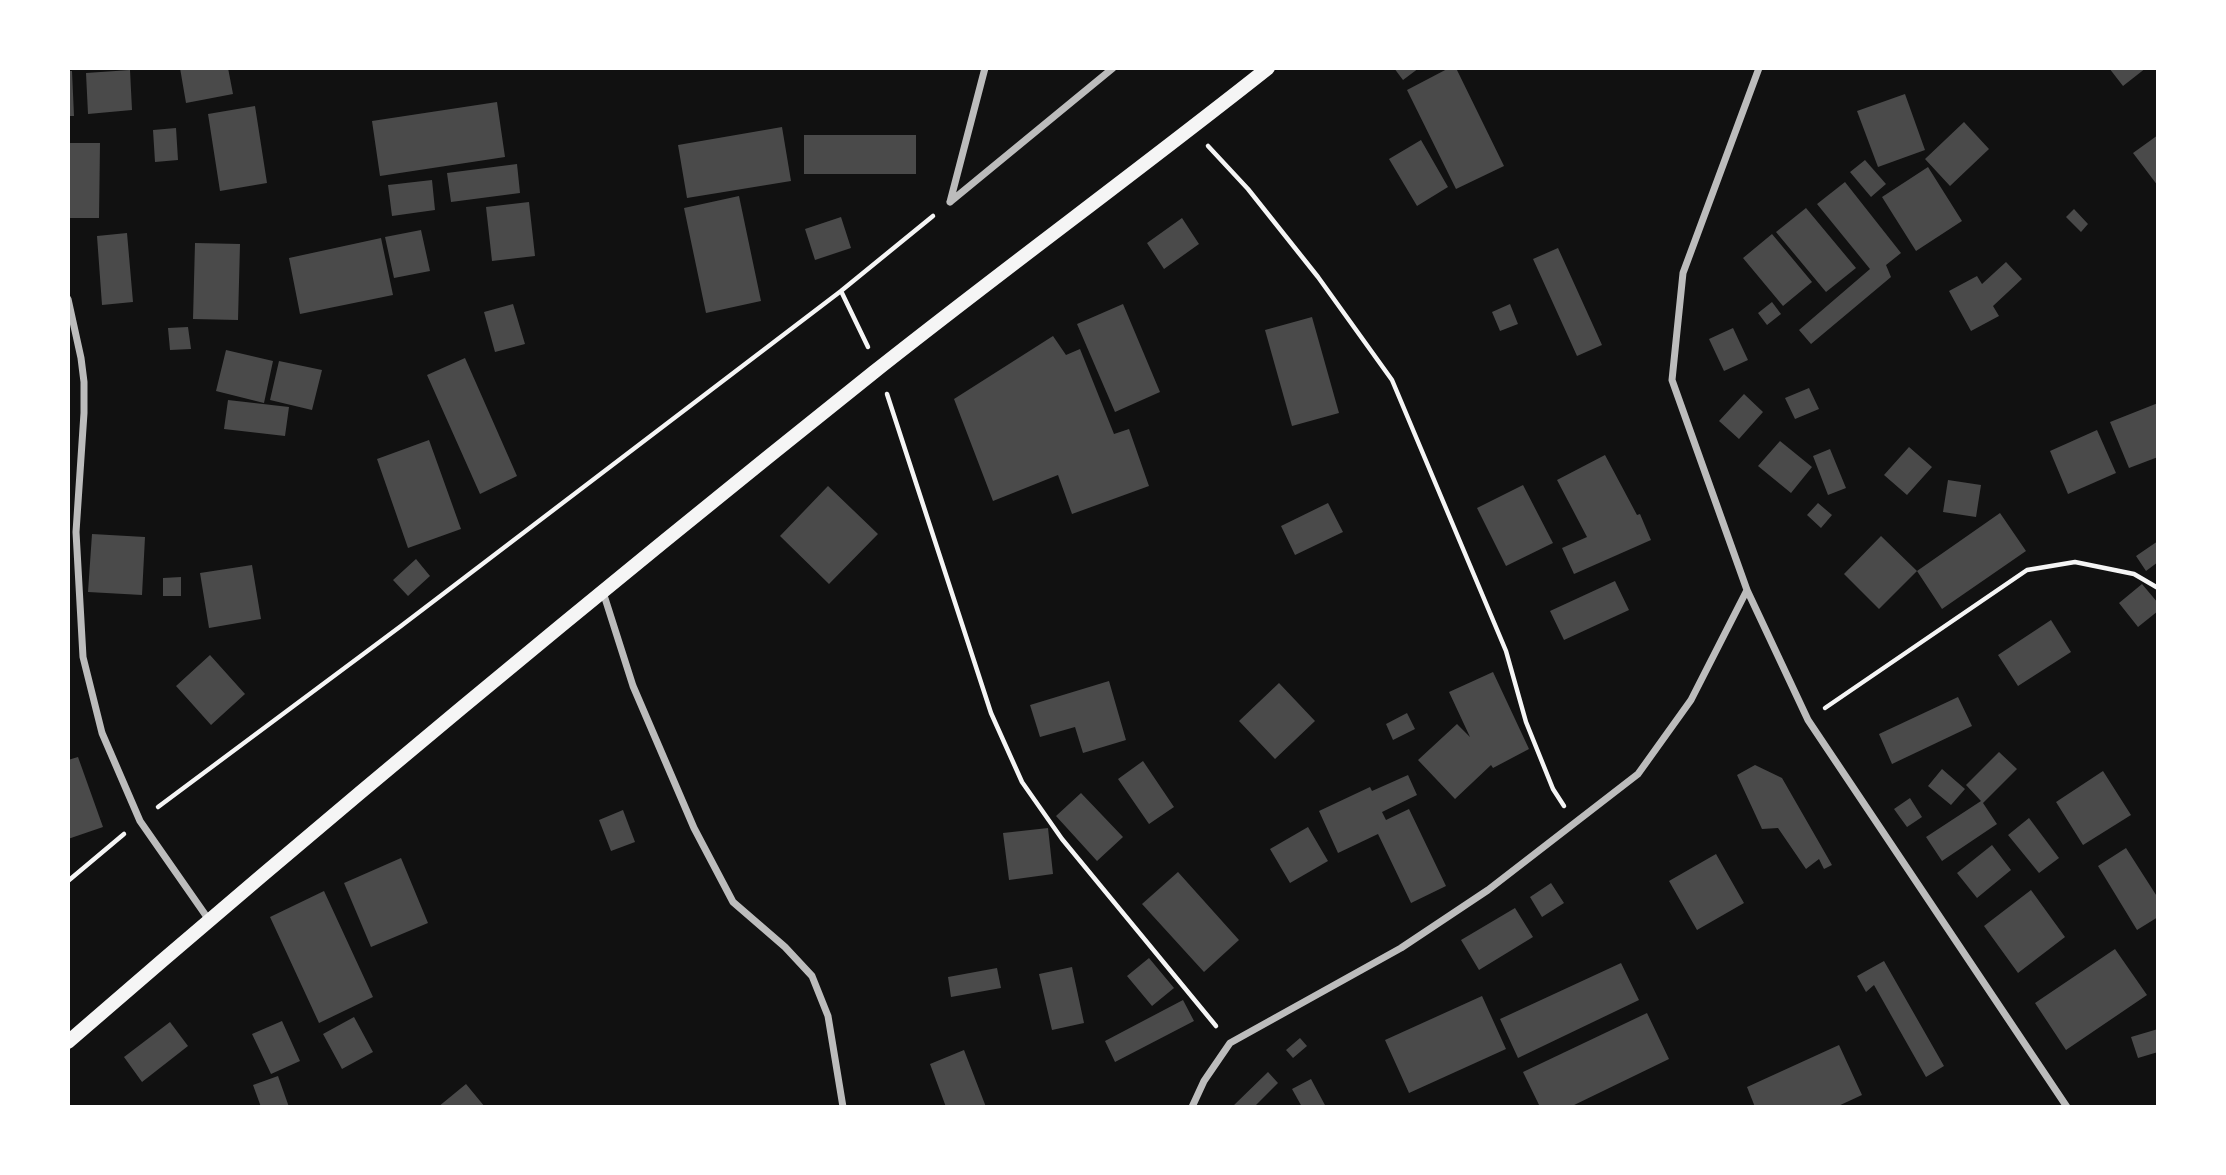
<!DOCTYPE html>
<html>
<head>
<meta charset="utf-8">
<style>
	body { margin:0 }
	#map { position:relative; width:2226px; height:1175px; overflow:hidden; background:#111; font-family:"IBM Plex Sans",sans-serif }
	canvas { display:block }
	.frame { position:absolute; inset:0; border:70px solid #fff; pointer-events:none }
</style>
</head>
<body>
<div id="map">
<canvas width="2226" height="1175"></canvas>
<div class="frame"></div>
</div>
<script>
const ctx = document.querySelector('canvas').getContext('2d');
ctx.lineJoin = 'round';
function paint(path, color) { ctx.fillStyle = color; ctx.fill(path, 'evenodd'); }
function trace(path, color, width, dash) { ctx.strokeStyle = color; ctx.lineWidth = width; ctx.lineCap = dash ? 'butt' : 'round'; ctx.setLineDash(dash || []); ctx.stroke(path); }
paint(new Path2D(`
	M180,68H228L233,94L186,103Z
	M1394,68H1419L1403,80Z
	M1449,68H1456L1504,166L1456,189L1407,90Z
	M2109,68H2146L2123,86Z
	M130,70L132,110L88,114L86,73Z
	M68,71H72L74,116H68Z
	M1905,94L1925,150L1878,167L1857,111Z
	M497,102L505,157L380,176L372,121Z
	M255,106L267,183L220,191L208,114Z
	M1964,122L1989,149L1950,186L1925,159Z
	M782,127L791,181L687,198L678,145Z
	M176,128L178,160L155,162L153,130Z
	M804,135H916V174H804Z
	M2158,135V186L2133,153Z
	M1421,140L1448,187L1417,206L1389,159Z
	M68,143H100L99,218H68Z
	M1865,160L1886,184L1871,197L1850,172Z
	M517,164L520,193L451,202L447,173Z
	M1928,167L1962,221L1916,251L1882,197Z
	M432,180L435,210L392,216L388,185Z
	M1845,182L1901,253L1886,265L1891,277L1811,344L1799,330L1870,269L1817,204Z
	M739,196L761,301L706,313L684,208Z
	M529,202L535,256L492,261L486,207Z
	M1806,208L1856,268L1826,292L1776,232Z
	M2074,209L2088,224L2081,232L2066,217Z
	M841,217L851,248L815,260L805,229Z
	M1182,218L1199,244L1164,269L1147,243Z
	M421,230L430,271L394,278L385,237Z
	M127,233L133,302L102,305L97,236Z
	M1772,234L1812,282L1783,306L1743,258Z
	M381,238L393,295L300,314L289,258Z
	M195,243L240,244L238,320L193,319Z
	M1558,248L1602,345L1577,356L1533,259Z
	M2006,262L2022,279L1993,306L1999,316L1971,331L1949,291L1977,276L1982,284Z
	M1772,302L1781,314L1767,325L1758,313Z
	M513,304L525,344L495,352L484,312Z
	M1123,304L1160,392L1115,412L1077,324Z
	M1510,304L1518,324L1500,331L1492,312Z
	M1312,317L1339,413L1292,426L1265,330Z
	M188,327L191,349L170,350L168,328Z
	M1733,328L1748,360L1724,371L1709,339Z
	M1053,336L1066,355L1080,349L1114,434L1129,429L1149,486L1072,514L1058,475L993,501L954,399Z
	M226,350L273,361L264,403L216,391Z
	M465,358L517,476L480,494L427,375Z
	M279,361L322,370L312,410L270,400Z
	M1809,388L1819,409L1795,419L1785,398Z
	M1744,394L1763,412L1739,439L1719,421Z
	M228,400L289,407L285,436L224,429Z
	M2158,403V457L2129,468L2110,422Z
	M2097,430L2116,473L2068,494L2050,451Z
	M429,440L461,529L408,548L377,459Z
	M1780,441L1812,467L1791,493L1758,466Z
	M1909,447L1932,467L1907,495L1884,475Z
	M1830,449L1846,488L1828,495L1813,456Z
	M1605,455L1637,515L1640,514L1651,540L1574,574L1562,548L1587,537L1557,480Z
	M1948,480L1981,485L1976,517L1943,512Z
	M1523,485L1553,543L1506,566L1477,508Z
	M828,486L878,534L829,584L780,536Z
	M1328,503L1343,532L1295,555L1281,526Z
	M1818,503L1832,515L1821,528L1807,515Z
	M2000,513L2026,551L1942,609L1917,571Z
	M92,534L145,537L142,595L88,592Z
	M1881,536L1917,571L1879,609L1844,574Z
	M2158,541V562L2146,571L2136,556Z
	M416,559L430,576L408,596L393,580Z
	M252,565L261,619L209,628L200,573Z
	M181,577V596H163V578Z
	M1615,581L1629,610L1564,640L1550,611Z
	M2142,584L2158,603V611L2138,627L2119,603Z
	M2051,620L2071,652L2018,686L1998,655Z
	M210,655L245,694L211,725L176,686Z
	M1493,672L1529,749L1493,768L1491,765L1455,799L1418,760L1457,724L1470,737L1449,692Z
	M1109,681L1126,740L1083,753L1075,727L1040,737L1030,705Z
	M1279,683L1315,721L1275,759L1239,721Z
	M1958,697L1972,726L1892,764L1879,734Z
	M1407,713L1415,729L1393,740L1386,724Z
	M1999,752L2017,769L1983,803L1997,824L1942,861L1926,837L1981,801L1966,785Z
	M78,757L103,827L68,839V760Z
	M1143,761L1174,807L1149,824L1118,779Z
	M1755,765L1782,778L1832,865L1824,869L1819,859L1806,869L1778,828L1762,829L1737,775Z
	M1942,769L1965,789L1951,805L1928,786Z
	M2103,771L2131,815L2083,845L2056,802Z
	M1408,775L1417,795L1382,812L1386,820L1409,809L1446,886L1411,903L1378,834L1338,853L1319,811L1370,787L1372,791Z
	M1081,793L1123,837L1097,861L1056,816Z
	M1910,798L1922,817L1907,827L1894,809Z
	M623,810L635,842L611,851L599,820Z
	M2029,818L2059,858L2039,873L2008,835Z
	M1308,827L1328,861L1290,883L1270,849Z
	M1048,828L1053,874L1009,880L1003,833Z
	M1992,845L2011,870L1977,898L1957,873Z
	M2126,848L2158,898V917L2137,930L2098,866Z
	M1716,854L1744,903L1697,930L1669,881Z
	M401,858L428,923L371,947L344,883Z
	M1178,872L1239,940L1204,972L1142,904Z
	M1551,883L1564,903L1542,917L1530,897Z
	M2031,890L2065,937L2018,973L1984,926Z
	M324,891L373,997L319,1023L270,917Z
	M1515,908L1533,937L1479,970L1461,940Z
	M2115,949L2147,995L2066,1050L2035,1003Z
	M1149,958L1174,988L1152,1006L1127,976Z
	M1884,961L1944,1066L1926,1077L1874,985L1866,992L1857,976Z
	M1621,963L1639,1000L1518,1058L1500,1019Z
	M1072,967L1084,1023L1052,1030L1039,974Z
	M997,968L1001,988L951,997L948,977Z
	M1482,996L1506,1049L1409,1093L1385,1040Z
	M1183,1000L1194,1021L1115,1062L1105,1041Z
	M1647,1013L1669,1059L1570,1107H1540L1523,1072Z
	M354,1017L373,1052L342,1069L323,1034Z
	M282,1021L300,1061L271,1074L252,1034Z
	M170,1022L188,1046L142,1082L124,1057Z
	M2158,1029V1052L2138,1058L2131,1037Z
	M1300,1038L1307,1046L1293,1058L1286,1050Z
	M1839,1045L1862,1095L1836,1107H1755L1747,1087Z
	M964,1050L986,1107H946L930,1064Z
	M1268,1072L1278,1083L1254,1107H1232Z
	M278,1076L289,1107H261L253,1085Z
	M1311,1079L1326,1107H1302L1292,1089Z
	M466,1084L485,1107H438Z`), '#4a4a4a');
trace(new Path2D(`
	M1208,146L1248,189L1318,277L1392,380L1506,651L1526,722L1553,789L1564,806
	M841,291L868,347
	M887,394L991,713L1022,782L1062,839L1216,1026
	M1825,708L2027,570L2075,562L2134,574L2158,588
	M158,807L401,626L841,291L933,216
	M68,881L124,834`), '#f5f5f5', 4.5);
trace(new Path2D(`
	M1759,68L1683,273L1672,380L1747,590L1808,720L2067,1107
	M950,202L1113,68
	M950,202L985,68
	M68,299L81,358L84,382V413L76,532L83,657L102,733L140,821L209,920
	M603,592L633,686L694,828L733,902L785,947L812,976L828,1016L843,1107
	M1192,1107L1204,1081L1230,1043L1401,948L1488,890L1638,774L1691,700L1747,590`), '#bcbcbc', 7);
trace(new Path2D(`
	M68,1042C332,813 601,590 874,372C1004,269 1138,171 1268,68`), '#f5f5f5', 14);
</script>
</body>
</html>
